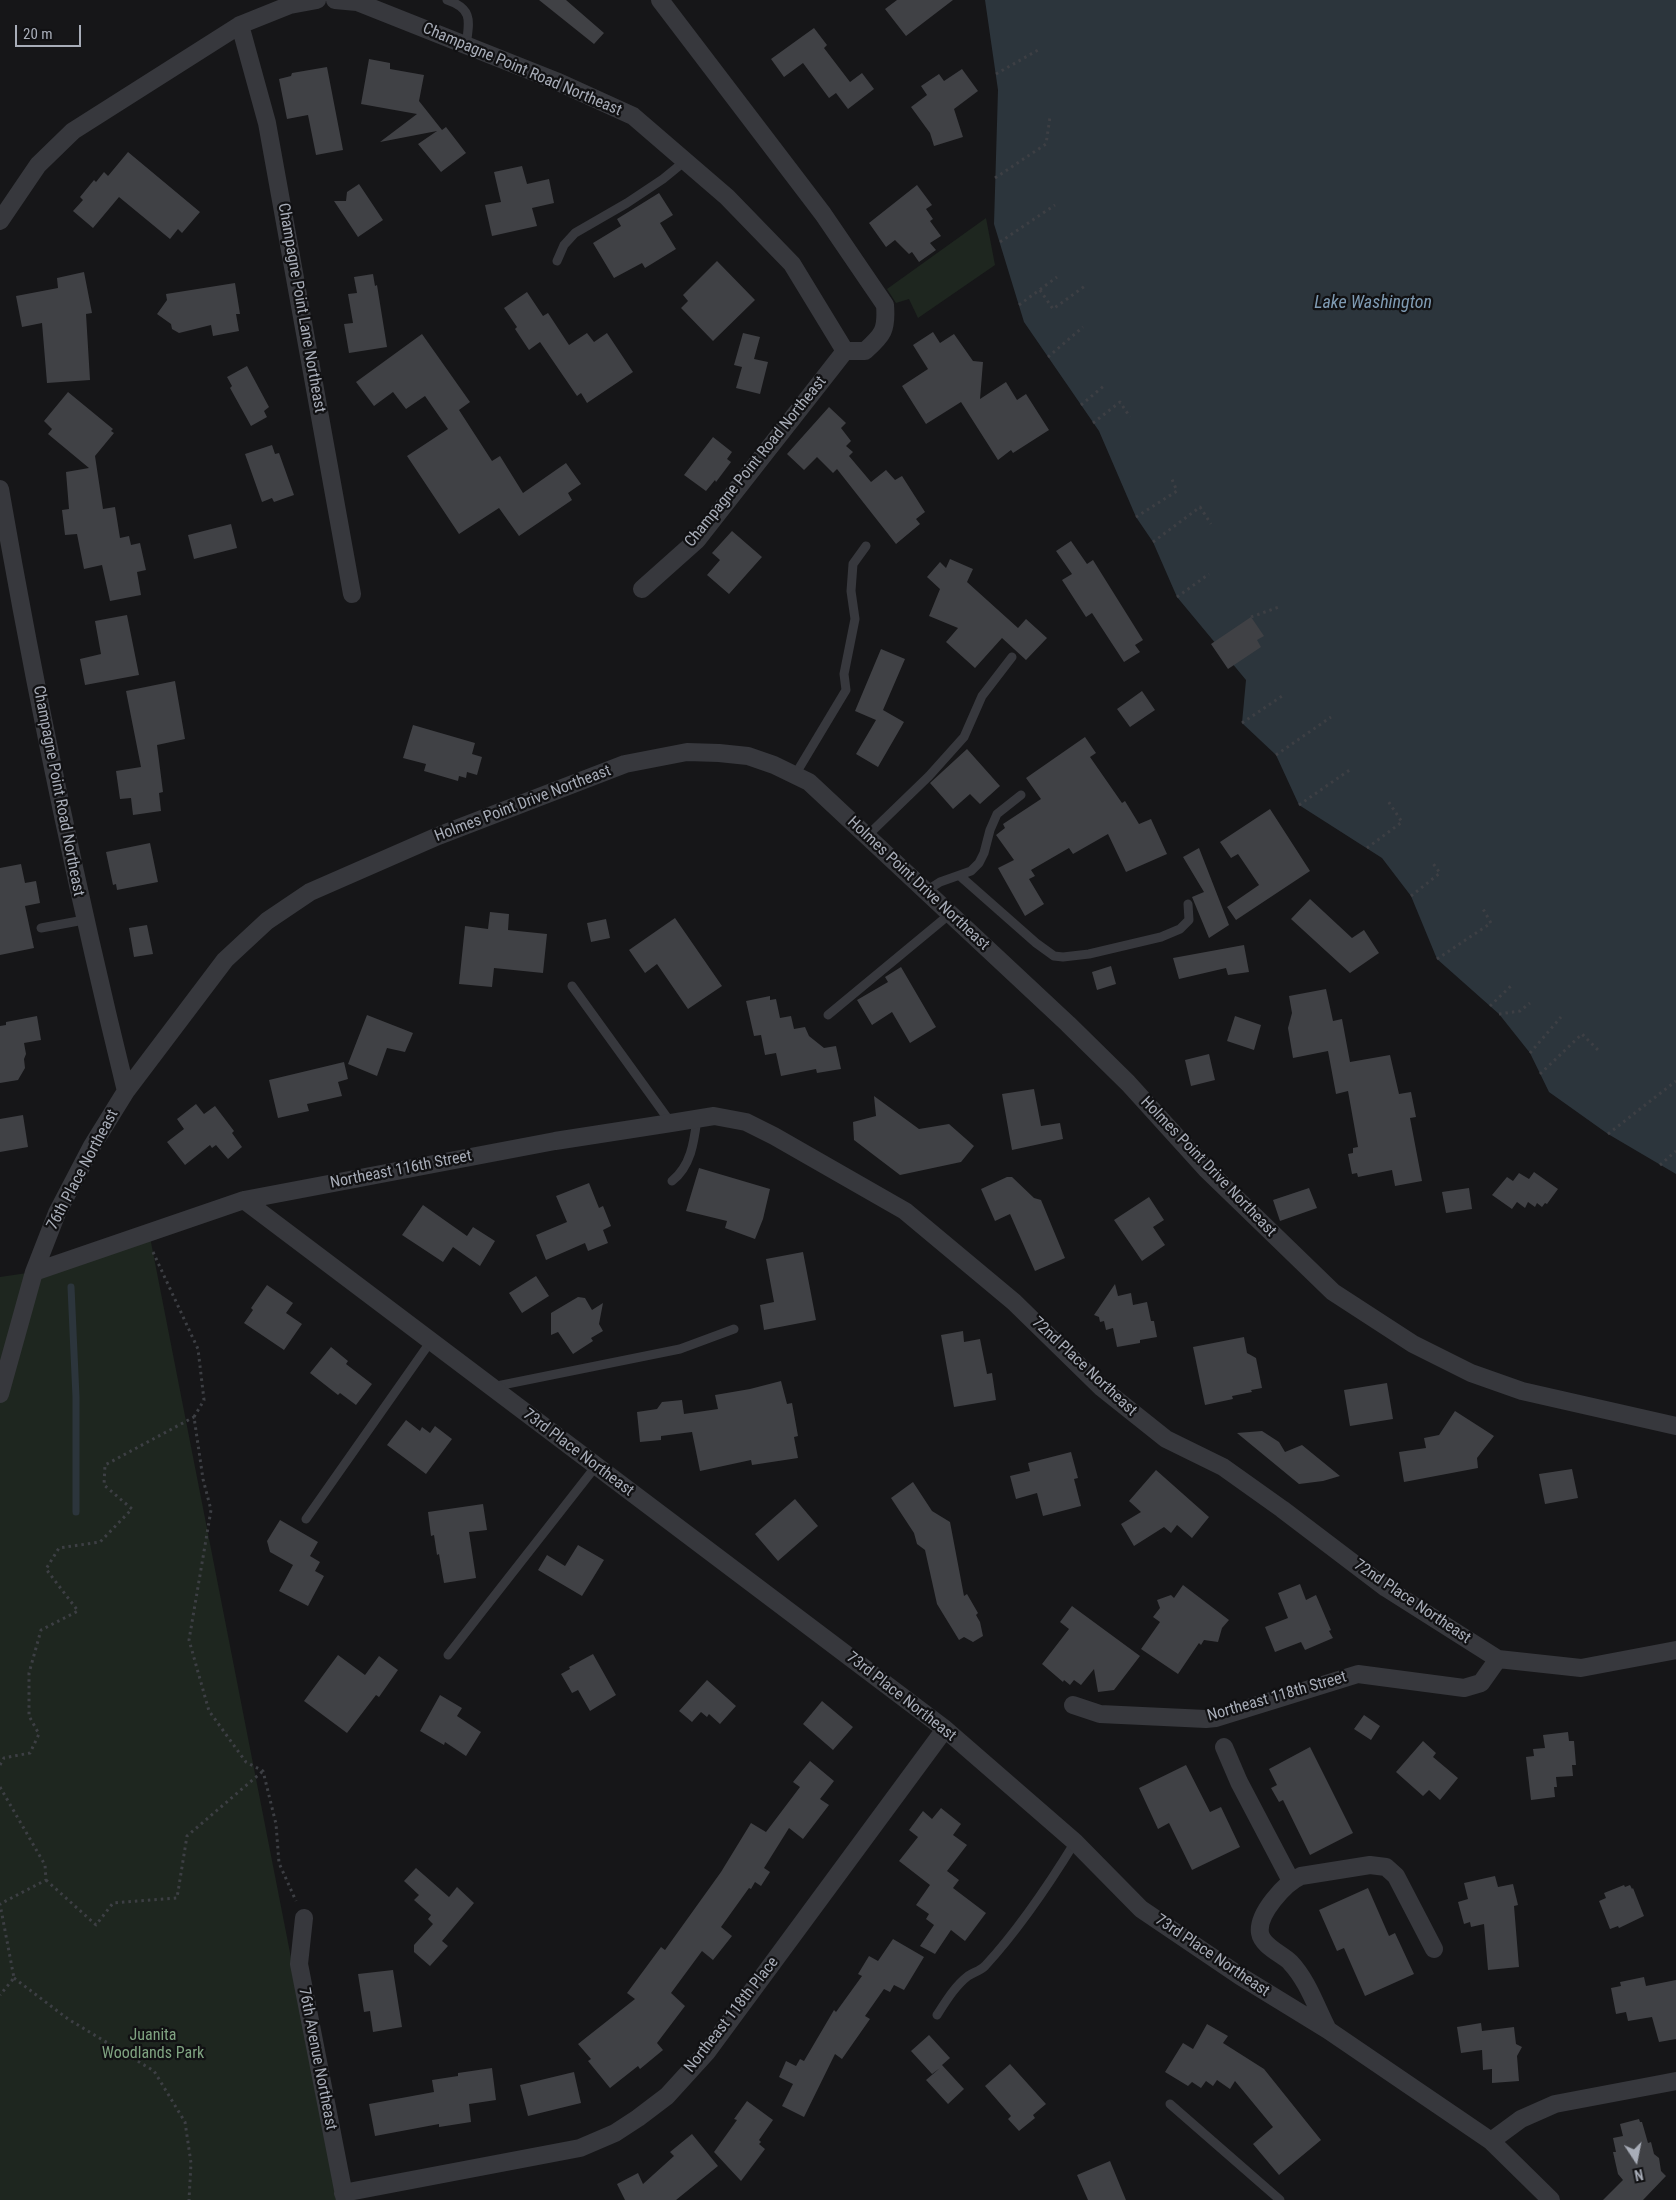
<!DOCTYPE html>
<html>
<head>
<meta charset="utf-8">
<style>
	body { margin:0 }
	#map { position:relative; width:1676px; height:2200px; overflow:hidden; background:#161618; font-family:"Roboto Condensed",sans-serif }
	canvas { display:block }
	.north { position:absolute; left:1611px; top:2135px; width:50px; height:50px; -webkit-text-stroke:4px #111113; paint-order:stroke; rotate:169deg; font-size:14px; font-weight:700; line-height:20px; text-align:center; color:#a8adb8 }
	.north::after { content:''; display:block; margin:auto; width:18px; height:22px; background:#a8adb8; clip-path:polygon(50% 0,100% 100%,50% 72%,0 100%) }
	.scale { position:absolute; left:15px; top:25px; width:66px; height:22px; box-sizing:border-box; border:2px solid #a8adb8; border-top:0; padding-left:6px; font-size:15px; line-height:18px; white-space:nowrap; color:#a8adb8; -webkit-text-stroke:4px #111113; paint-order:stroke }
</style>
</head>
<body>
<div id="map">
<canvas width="1676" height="2200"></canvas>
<div class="north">N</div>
<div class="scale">20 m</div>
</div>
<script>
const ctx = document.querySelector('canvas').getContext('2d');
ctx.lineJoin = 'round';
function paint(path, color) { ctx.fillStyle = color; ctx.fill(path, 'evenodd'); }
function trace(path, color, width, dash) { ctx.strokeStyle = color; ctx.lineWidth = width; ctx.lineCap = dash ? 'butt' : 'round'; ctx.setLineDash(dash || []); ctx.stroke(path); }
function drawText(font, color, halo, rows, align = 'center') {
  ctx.font = font + ' "Roboto Condensed",sans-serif'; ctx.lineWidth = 4.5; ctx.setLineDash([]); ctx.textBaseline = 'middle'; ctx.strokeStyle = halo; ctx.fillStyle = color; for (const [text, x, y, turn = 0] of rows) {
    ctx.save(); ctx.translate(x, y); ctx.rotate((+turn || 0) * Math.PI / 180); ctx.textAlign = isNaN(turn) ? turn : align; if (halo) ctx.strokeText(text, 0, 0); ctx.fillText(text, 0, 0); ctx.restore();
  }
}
paint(new Path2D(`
	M986,218L995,265L918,318L909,299L896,303L887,289Z
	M149,1232L321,2111L338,2200H0V1277L34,1272Z`), '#1e261f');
paint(new Path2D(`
	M985,0H1676V1174L1608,1134L1549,1092L1530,1053L1499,1014L1437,959L1411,896L1382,858L1299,805L1276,755L1242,723L1246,680L1177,597L1153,542L1136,517L1099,431L1024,322L994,224L998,90Z`), '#2c353c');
trace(new Path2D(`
	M71,1287L76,1397V1512`), '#2c353c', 7);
paint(new Path2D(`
	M539,0H566L604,33L594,44Z
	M897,0H953L906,36L885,9Z
	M814,28L827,45L824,48L850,82L862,73L874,89L848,109L836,93L829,98L803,63L784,77L771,59Z
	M369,59L390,63V69L424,75L419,101L442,130L446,127L466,153L441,172L418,144L437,131L380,142L417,114L361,104Z
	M327,67L343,150L316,155L308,115L287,119L279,79L291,76L292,73Z
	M962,69L978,91L954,109L963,137L934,146L930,133L911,107L927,95L921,86L939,74L944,81Z
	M128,152L200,212L182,233L178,229L170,239L119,197L93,228L73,211L83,200L80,197L94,180L96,182L104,172L108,176Z
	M522,166L527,184L549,179L554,203L532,208L537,226L492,236L485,205L501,202L494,172Z
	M359,184L383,220L358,237L334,201H346L347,192Z
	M917,185L932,205L926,209L933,219L930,221L941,236L930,243L936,250L919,262L912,252L909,254L895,240L886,247L869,223Z
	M659,193L673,215L660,223L676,249L645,268L642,263L614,278L593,243L621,226L617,219Z
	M717,261L755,300L713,341L681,308L688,301L683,295Z
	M84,272L92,313L86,314L90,380L47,383L42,323L22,327L16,296L58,288L57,278Z
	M373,274L375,286L377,285L387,347L349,353L344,324L353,323L348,294L357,293L354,277Z
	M235,283L240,314H236L239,331L213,336L211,325L179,333L172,329L171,324L157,314L167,300L166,294Z
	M527,292L543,316L548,313L569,345L587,333L594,342L607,333L633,372L587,403L581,393L577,396L540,342L529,350L515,329L517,327L504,308Z
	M933,332L940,343L954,334L973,361L983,362L980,399L1006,382L1017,400L1026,394L1049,430L1013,453L1011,450L998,460L961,402L926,424L902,386L928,369L913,345Z
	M743,333L760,337L754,359L768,362L760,394L736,388L742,367L734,365Z
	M422,334L470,402L459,410L492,461L500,456L523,493L566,463L581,484L568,493L572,500L519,536L499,508L459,534L407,456L448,429L425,396L406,409L393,392L374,406L356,382Z
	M247,366L269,407L264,411L267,417L251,426L230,388L232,386L227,377Z
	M68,392L113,429L111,431L114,433L95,456L103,509L115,507L120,538L129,536L131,545L140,543L146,570L137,572L141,595L110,601L102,565L84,569L77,534L65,535L62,510L69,509L66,472L89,468L48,434L52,429L44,421Z
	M829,407L846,423L841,428L851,441L846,446L853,452L849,456L871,482L886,470L895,480L902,476L925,512L916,519L920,524L896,544L837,469L833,473L817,457L804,470L787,454Z
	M713,437L732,452L727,459L731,462L716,482L715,480L706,491L684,475Z
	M272,445L275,454L279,453L294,495L274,502L272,498L262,502L245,454Z
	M231,524L237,548L194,559L188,535Z
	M732,531L762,557L729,594L707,575L720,560L712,553Z
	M1071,541L1087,564L1093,560L1143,640L1135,645L1140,652L1124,662L1092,613L1086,617L1062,580L1072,574L1056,551Z
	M950,559L973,569L967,582L1018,628L1026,619L1047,638L1026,660L1002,638L975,668L946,642L958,628L929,616L940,589L927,577L940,562L946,568Z
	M127,615L139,675L85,685L80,659L101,654L95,621Z
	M1251,617L1264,636L1257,640L1261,647L1228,669L1211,644Z
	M881,649L905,659L883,710L904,722L878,767L856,754L876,720L855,711Z
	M175,681L185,739L157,745L163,792L159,793L161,811L133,815L131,798L120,799L116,771L141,767L126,691Z
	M1142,691L1155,710L1130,727L1117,709Z
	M413,725L475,743L472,754L482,757L477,775L467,772L466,778L459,776L458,781L424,771L426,764L403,758Z
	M1085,737L1096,753L1090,757L1122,803L1125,801L1139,824L1151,819L1167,854L1126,872L1108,834L1073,854L1069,848L1031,870L1035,876L1029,879L1044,904L1025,916L998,868L1014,860L996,835L1005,828L1003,824L1041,799L1026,778Z
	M967,749L1000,786L980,804L970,794L953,809L930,783Z
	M1270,809L1310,871L1236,920L1227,907L1259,885L1238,854L1231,858L1220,842Z
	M150,843L158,882L117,890L116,884L113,885L106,852Z
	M1199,848L1229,925L1209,938L1192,897L1204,892L1183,857Z
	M21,864L25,883L36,881L40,903L25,906L34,948L0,955V868Z
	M1310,899L1352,938L1364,930L1379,953L1350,973L1291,919Z
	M490,912L509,914L508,930L547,934L543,973L494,968L492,987L459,984L465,926L488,929Z
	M675,918L722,986L688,1009L657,964L645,973L629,950Z
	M606,919L610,938L591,942L587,923Z
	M147,925L153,954L134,957L129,928Z
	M1244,945L1249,972L1228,975L1226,968L1179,979L1173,958Z
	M1111,966L1116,984L1097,990L1092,972Z
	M901,967L936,1027L910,1043L892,1012L872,1025L857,1000L888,982L885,977Z
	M1326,989L1333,1021L1342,1019L1350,1062L1390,1055L1399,1094L1411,1092L1416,1117L1410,1118L1422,1181L1395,1186L1392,1170L1358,1177L1357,1173L1352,1174L1348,1154L1353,1153V1148L1358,1147L1348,1091L1336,1094L1328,1051L1293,1058L1288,1028L1292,1013L1289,996Z
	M770,996V1000L776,999L780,1018L791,1016L794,1029L805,1027L809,1036L824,1048L836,1046L841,1069L817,1073L816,1069L781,1076L776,1053L765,1055L761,1035L754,1036L746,1001Z
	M367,1015L413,1033L405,1052L387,1048L377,1076L348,1064Z
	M37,1016L41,1040L24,1043L26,1054L24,1059L25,1068L18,1080L0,1083V1026L6,1025V1022Z
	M1235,1016L1261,1025L1254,1050L1227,1041Z
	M1209,1054L1215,1080L1191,1086L1185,1060Z
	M344,1062L348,1079L338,1082L342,1096L307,1104L309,1111L278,1118L269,1080Z
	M1034,1089L1041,1126L1060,1123L1063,1139L1012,1150L1002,1094Z
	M874,1096L919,1129L949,1124L974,1146L961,1162L900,1175L854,1140L853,1122L876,1116Z
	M196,1104L204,1114L215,1106L234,1131L232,1133L242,1147L228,1159L216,1145L212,1148L210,1145L185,1165L167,1142L184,1129L177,1119Z
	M23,1115L28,1147L0,1152V1119Z
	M699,1168L770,1189L763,1219L755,1239L725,1228L727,1221L686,1211Z
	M1534,1172L1558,1189L1547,1204L1545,1203L1542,1207L1537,1203L1535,1207L1528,1202L1525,1208L1517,1202L1512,1209L1492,1195L1507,1177L1513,1181L1519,1173L1529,1179Z
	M1007,1177H1012L1034,1198L1041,1200L1065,1258L1035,1271L1010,1214L995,1221L981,1189Z
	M589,1183L599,1208L603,1206L611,1226L603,1230L608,1243L588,1251L585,1243L546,1260L536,1235L567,1222L556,1196Z
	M1309,1188L1317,1208L1280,1221L1273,1200Z
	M1469,1188L1472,1209L1446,1213L1442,1192Z
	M1149,1197L1164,1220L1153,1227L1165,1245L1142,1261L1114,1220Z
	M423,1205L467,1236L473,1227L495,1241L480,1266L453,1247L443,1262L402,1235Z
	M803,1252L816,1320L764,1330L760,1305L774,1302L766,1259Z
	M536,1276L549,1296L522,1313L509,1293Z
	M1115,1284L1118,1296L1131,1293L1133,1305L1147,1302L1151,1321H1154L1157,1337L1140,1340V1343L1117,1347L1113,1328L1106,1330L1104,1321L1100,1322L1099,1317L1094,1315Z
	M267,1285L293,1303L286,1313L302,1324L284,1350L244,1323L253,1310L251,1308Z
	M578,1297L585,1298L592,1310L603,1303L599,1324L603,1331L591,1338L593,1341L573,1354L558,1332L551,1335V1313Z
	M963,1331L964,1342L980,1339L987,1374L992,1373L996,1400L954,1407L941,1335Z
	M1244,1337L1247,1353L1256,1358L1262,1388L1251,1390L1252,1392L1232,1396L1233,1399L1205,1405L1193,1347Z
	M331,1347L348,1361L346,1364L372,1384L356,1405L340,1393L338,1395L310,1373Z
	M781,1381L787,1404L792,1403L798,1436L794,1437L798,1458L752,1465L751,1460L700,1471L692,1432L661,1436V1440L640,1442L637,1412L657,1409L662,1402L682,1400L684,1414L718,1409L715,1395L750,1389Z
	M1387,1383L1393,1419L1350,1426L1344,1390Z
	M1455,1411L1494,1436L1477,1458L1478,1468L1404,1482L1399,1452L1426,1448L1424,1438L1439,1435Z
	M406,1420L420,1431L422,1427L430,1433L435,1426L452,1439L426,1474L387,1445Z
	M1262,1431L1279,1442L1285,1452L1302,1445L1340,1476L1323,1481L1299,1484L1237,1433Z
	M1071,1452L1078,1478L1074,1479L1081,1506L1043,1516L1037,1493L1016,1499L1010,1476L1030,1471L1028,1463Z
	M1572,1469L1578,1498L1545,1504L1539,1474Z
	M1156,1470L1209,1517L1192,1538L1177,1525L1171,1533L1164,1527L1134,1546L1121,1524L1141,1512L1129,1501Z
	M913,1482L932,1511L950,1522L964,1596L967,1594L978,1613L976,1615L980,1622L983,1636L973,1642L964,1637L959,1640L937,1604L925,1550L917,1544L914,1533L891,1498Z
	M795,1499L818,1526L778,1561L755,1534Z
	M483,1504L487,1530L469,1532L476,1578L444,1583L439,1554L437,1555L434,1535L431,1536L428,1512Z
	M280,1520L318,1542L310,1556L320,1562L315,1571L324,1576L308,1606L279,1591L293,1565L270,1552L267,1541Z
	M578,1545L604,1560L582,1596L538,1570L547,1555L565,1566Z
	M1300,1584L1306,1600L1316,1595L1331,1630L1329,1631L1333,1638L1305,1650L1301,1642L1275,1652L1265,1627L1288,1618L1278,1593Z
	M1183,1585L1229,1620L1222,1628L1218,1642L1204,1640L1201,1645L1199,1643L1178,1674L1141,1649L1160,1622L1153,1617L1160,1608L1157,1600L1171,1595L1174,1598Z
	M1072,1606L1140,1656L1114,1690L1098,1692L1094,1669L1081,1685L1074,1680L1070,1685L1064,1680L1063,1682L1042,1664L1069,1629L1060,1622Z
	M593,1654L616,1695L590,1711L578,1690L572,1693L561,1674L570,1669L569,1667Z
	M338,1655L365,1675L379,1656L398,1670L379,1697L376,1695L347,1733L304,1701Z
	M707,1680L736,1706L720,1724L709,1714L707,1717L701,1712L692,1722L679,1711Z
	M440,1695L462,1708L457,1716L481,1732L466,1756L445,1742L444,1745L420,1731Z
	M822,1701L853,1727L833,1750L803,1724Z
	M1364,1715L1380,1726L1371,1740L1354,1729Z
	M1568,1732L1569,1741H1574L1576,1765H1572L1573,1776L1556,1777L1557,1787H1554L1555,1797L1531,1800L1526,1757L1534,1756L1533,1749L1545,1748L1543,1735Z
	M1423,1741L1436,1753L1433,1757L1458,1778L1440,1800L1429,1790L1423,1796L1396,1772Z
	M1310,1747L1353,1833L1310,1855L1283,1800L1279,1802L1271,1788L1277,1785L1269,1769Z
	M810,1761L834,1781L820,1799L829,1805L803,1839L789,1828L764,1868L770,1872L761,1886L755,1882L751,1889L749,1888L721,1927L732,1936L713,1960L702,1951L671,1993L685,2006L657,2043L663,2050L640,2069L638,2066L610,2088L588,2061L591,2059L578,2044L635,1999L627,1993L661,1947L665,1950L721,1872L751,1823L766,1832L800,1787L793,1782Z
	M1186,1765L1210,1812L1221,1807L1240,1847L1192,1870L1169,1823L1158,1829L1139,1788Z
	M941,1808L961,1824L953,1835L967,1845L947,1871L959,1880L953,1888L986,1913L965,1941L951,1930L935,1954L920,1946L934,1925L926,1919L929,1914L916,1905L930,1885L899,1861L918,1837L909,1830L923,1811L932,1819Z
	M416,1868L449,1897L457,1887L474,1903L442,1941L448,1946L430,1966L414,1952V1945L433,1924L428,1919L431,1915L414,1900L419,1895L404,1881Z
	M1495,1876L1498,1887L1513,1884L1518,1905L1514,1906L1519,1967L1488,1970L1484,1924L1471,1927L1470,1922L1464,1924L1458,1902L1468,1899L1464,1883Z
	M1624,1885L1625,1887L1630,1885L1632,1889L1633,1888L1644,1916L1619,1928L1618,1926L1610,1929L1599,1901L1606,1898L1604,1893Z
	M1368,1888L1389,1936L1395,1933L1414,1974L1365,1996L1344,1948L1337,1951L1319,1910Z
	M893,1939L924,1957L904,1990L894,1985L890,1992L884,1989L865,2016L870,2019L842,2059L835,2054L804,2117L782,2106L793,2084L779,2077L786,2061L796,2066L800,2059L804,2061L834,2010L836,2012L862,1976L858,1974L869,1956L878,1961Z
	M393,1970L402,2027L373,2032L370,2011L364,2012L358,1974Z
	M1644,1977L1646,1986L1676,1980V2039L1659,2042L1652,2017L1628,2021L1626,2012L1616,2014L1611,1988L1621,1986L1620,1982Z
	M1481,2023L1482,2031L1514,2027L1516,2044L1522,2047L1517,2056L1519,2081L1492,2083V2069L1483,2070L1482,2050L1461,2053L1457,2027Z
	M1207,2024L1228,2036L1223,2043L1264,2069L1321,2140L1279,2175L1253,2144L1273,2127L1235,2081L1230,2089L1217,2080L1213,2086L1206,2081L1201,2088L1192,2082L1188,2086L1165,2072L1183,2043L1193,2049Z
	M929,2035L950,2058L942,2065L964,2089L948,2104L926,2080L940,2068L932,2074L911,2051Z
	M1010,2064L1046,2104L1033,2115L1035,2118L1019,2131L1008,2119L1011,2116L985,2086Z
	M492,2068L496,2100L469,2104L471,2122L439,2127V2124L375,2136L369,2104L434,2092L432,2080L458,2076V2073Z
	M574,2072L581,2103L528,2116L520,2085Z
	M747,2101L773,2120L759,2140L761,2142L759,2144L765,2149L741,2181L714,2152L737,2120L734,2119Z
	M1639,2119L1640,2122H1642L1648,2143L1651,2142L1654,2154L1659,2158L1661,2171L1666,2176L1643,2200H1603L1623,2180L1618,2174L1613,2152H1616L1613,2138L1623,2136L1620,2124Z
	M692,2134L718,2166L676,2200H625L617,2184L638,2173L643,2184L674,2156L670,2152Z
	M1110,2161L1126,2200H1088L1077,2175Z`), '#404145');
trace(new Path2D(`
	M996,74L1038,50
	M995,178L1046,144L1050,117
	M1000,242L1055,205
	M1040,290L1053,309L1085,286
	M1019,305L1057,277
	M1048,357L1083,327
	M1081,405L1105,385
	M1093,423L1120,402L1130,417
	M1136,517L1177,491L1171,477
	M1153,542L1200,507L1211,524
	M1177,597L1209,574
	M1251,617L1279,607
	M1242,723L1285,694
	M1276,755L1331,717
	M1299,805L1351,769
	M1367,848L1402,822L1388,801
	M1411,896L1440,873L1432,862
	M1437,959L1491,923L1482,907
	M1490,1006L1513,984
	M1499,1014L1520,1011L1530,1003
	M1530,1053L1561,1017
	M1540,1074L1582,1034L1599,1051
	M1608,1134L1676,1081
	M1660,1165L1676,1151
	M153,1252L198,1349L204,1400L194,1417L203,1479L211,1510L189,1640L209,1711L246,1762L263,1771L276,1824L279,1863L296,1901
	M0,1765L4,1758L30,1753L39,1734L29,1716V1673L41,1630L78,1611L46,1569L59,1548L100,1542L132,1509L104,1485L105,1465L194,1417
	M0,1787L45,1865L46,1880L0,1904L14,1978L0,1995
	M46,1880L96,1925L113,1903L177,1898L187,1836L263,1771
	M14,1978L68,2019L154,2071L185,2122L191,2163L189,2200`), '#3d3f44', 3, [2.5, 4]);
trace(new Path2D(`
	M447,0C474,9 469,22 466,46
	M557,261L564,245L575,233L627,203L663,179L685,161
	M795,775L846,690L844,674L855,619L851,591L853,564L866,546
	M867,836L929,776L964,737L982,696L1012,657
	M960,876L1036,943L1054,956L1063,957L1089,954L1161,937L1180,929L1189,920L1188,904
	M926,891L940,882L971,871L979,863L984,853L990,830L997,814L1021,795
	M41,928L84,920
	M572,986L671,1123
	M828,1015L950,914
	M672,1181C691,1166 694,1142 697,1119
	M492,1387L680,1349L734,1329
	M306,1519L431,1341
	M448,1655L596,1466
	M937,2015C946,2001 955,1986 968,1976C974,1972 980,1971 985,1966C1020,1928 1048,1886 1075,1842
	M1170,2104L1280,2200`), '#37383d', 9);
trace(new Path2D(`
	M335,0L357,2L556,81L633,116L727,197L792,264L845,351
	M240,25L267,123L352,594
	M0,221L38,165L73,131L240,25L290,5L317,0
	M0,489C35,691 77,892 126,1091
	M642,589L697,540L845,351H865C883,335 887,330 885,305L823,214L660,0
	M244,1200L945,1729L1075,1842L1141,1909L1240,1976L1328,2030L1491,2141L1551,2200
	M34,1272L244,1200L555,1141L671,1123L714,1116L746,1122L774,1136L905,1211L1014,1302L1102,1388L1166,1439L1223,1467L1282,1509L1386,1588L1498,1659
	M0,1394L34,1272L57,1213L92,1146L126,1091L225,960L267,921L310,892L438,836L625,764L687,752L719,753L748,756L774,765L809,782L1068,1024L1128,1083L1206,1169L1333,1292L1413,1344L1471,1373L1522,1391L1676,1426
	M1073,1705L1100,1714L1206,1719L1216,1718L1358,1674L1464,1688L1481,1683L1498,1659L1581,1668L1676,1650
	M1224,1747L1239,1782L1291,1881
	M304,1918L299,1964L345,2200
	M1328,2030C1316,2007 1308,1981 1290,1962C1282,1954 1262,1946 1260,1933C1257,1914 1285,1883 1301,1876L1370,1865L1386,1867L1396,1876L1434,1949
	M1491,2141L1521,2119L1555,2104L1676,2081
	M343,2193L580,2148L615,2133L638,2118L667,2096L707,2052L945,1729`), '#37383d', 18);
drawText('16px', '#a8adb8', '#111113', [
	["Champagne Point Road Northeast",522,70,23],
	["Champagne Point Lane Northeast",301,308,80],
	["Champagne Point Road Northeast",756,462,-51],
	["Champagne Point Road Northeast",58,791,79],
	["Holmes Point Drive Northeast",523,804,-21],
	["Holmes Point Drive Northeast",918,884,43],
	["Holmes Point Drive Northeast",1208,1167,46],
	["76th Place Northeast",83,1170,-62],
	["Northeast 116th Street",401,1170,-11],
	["72nd Place Northeast",1084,1367,43],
	["73rd Place Northeast",578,1453,37],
	["72nd Place Northeast",1412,1602,34],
	["73rd Place Northeast",901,1697,38],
	["Northeast 118th Street",1277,1697,-16],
	["73rd Place Northeast",1212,1956,34],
	["Northeast 118th Place",732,2015,-52],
	["76th Avenue Northeast",317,2059,79]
]);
drawText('16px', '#7fa381', '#111113', [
	["Juanita",153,2036],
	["Woodlands Park",153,2054]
]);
drawText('italic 18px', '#7f9bb3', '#111113', [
	["Lake Washington",1373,303]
]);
</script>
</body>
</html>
